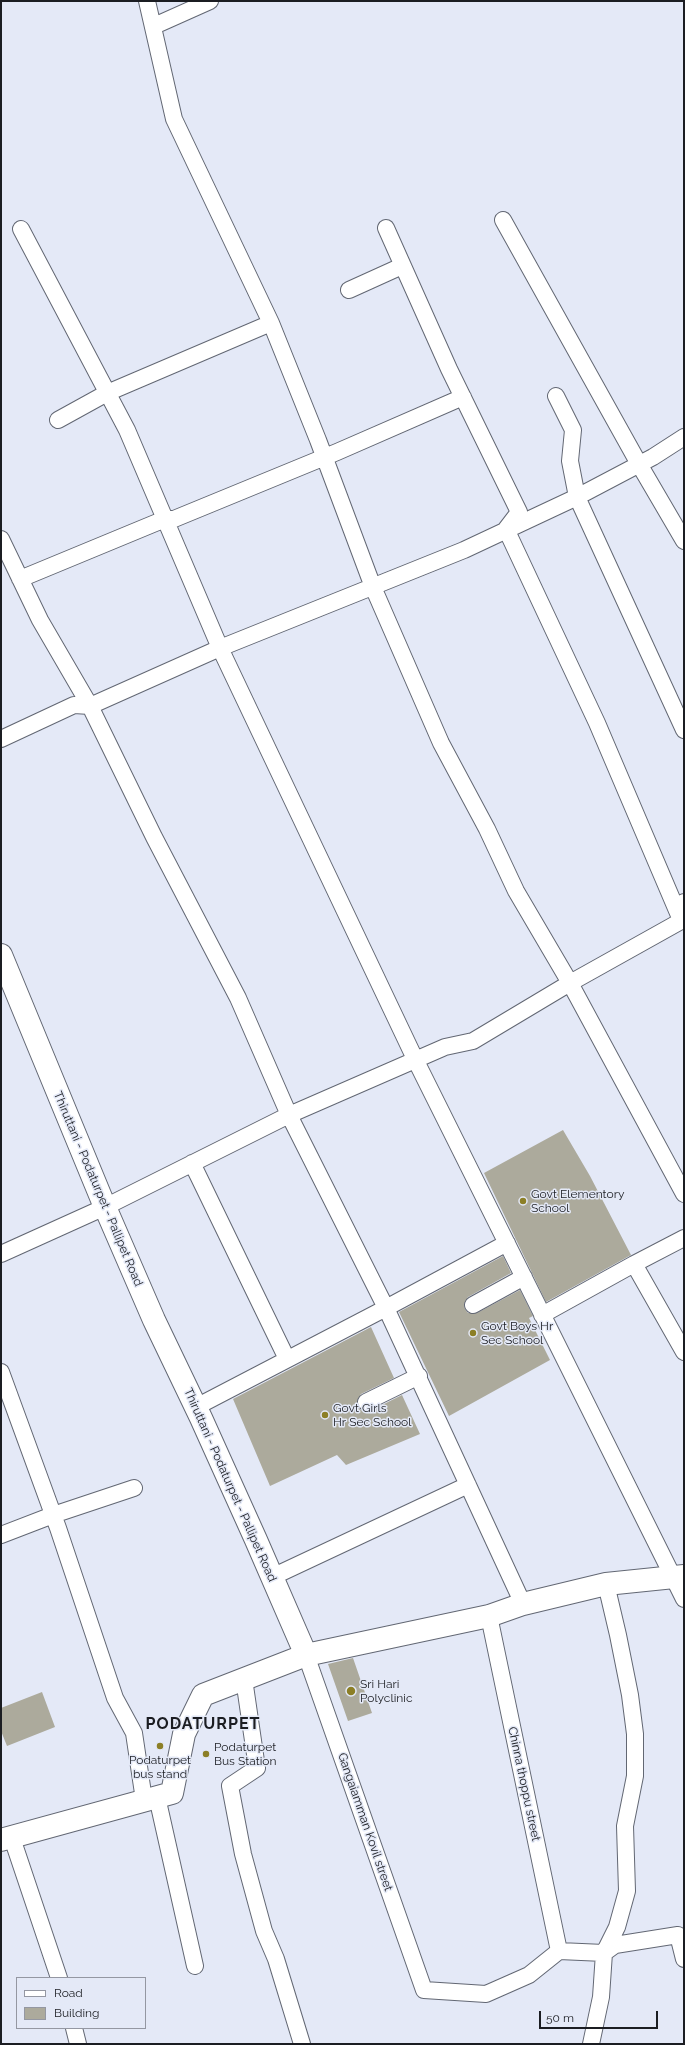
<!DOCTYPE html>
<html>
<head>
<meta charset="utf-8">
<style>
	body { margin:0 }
	#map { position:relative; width:685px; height:2045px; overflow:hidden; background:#e4e9f7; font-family:Raleway,sans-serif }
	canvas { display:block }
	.frame { position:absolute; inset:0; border:2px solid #1b1d22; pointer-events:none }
	.legend { position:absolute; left:16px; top:1977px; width:130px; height:52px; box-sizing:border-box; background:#e4e9f7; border:1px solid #9497a2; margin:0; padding:5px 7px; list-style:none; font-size:12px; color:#1b1d22 }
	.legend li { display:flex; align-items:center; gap:8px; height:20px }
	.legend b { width:20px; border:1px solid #9497a2 }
	.scale { position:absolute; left:539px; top:2011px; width:119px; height:18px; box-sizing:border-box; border:2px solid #1b1d22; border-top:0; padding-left:5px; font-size:12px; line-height:14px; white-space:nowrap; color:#1b1d22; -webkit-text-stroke:3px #e4e9f7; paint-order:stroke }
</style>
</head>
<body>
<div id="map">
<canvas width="685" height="2045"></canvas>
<div class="frame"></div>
<ul class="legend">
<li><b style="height:5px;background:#fff"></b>Road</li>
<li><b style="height:11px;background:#acaa9c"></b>Building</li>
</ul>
<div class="scale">50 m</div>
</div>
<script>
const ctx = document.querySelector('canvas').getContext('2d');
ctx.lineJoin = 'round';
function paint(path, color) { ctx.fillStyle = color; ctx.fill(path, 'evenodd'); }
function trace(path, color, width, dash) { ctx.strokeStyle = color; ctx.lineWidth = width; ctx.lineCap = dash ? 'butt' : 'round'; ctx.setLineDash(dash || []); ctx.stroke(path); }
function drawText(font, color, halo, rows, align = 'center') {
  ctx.font = font + ' Raleway,sans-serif'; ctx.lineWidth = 3; ctx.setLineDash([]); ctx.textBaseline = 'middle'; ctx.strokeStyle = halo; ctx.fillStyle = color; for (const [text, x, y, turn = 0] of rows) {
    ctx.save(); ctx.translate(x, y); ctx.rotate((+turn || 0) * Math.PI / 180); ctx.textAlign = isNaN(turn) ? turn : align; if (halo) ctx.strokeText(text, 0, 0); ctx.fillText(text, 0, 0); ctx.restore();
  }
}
paint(new Path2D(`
	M563,1130L590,1176L631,1255L546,1302L484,1173Z
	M503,1256L511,1273L468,1297L464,1304L465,1309L468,1313H477L520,1290L533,1316L529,1318L550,1360L449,1416L399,1312Z
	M371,1327L394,1378L361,1394L357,1401V1406L361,1410L370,1411L402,1395L420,1434L346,1465L337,1455L270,1486L233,1399Z
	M353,1658L372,1713L348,1721L328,1664Z
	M42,1692L55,1727L7,1746L1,1731V1708Z`), '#acaa9c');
const minor = new Path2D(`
	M147,1L174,119L271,323L318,440L373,587L441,743L487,829L516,891L570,983L684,1194
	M154,26L210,1
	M503,220L639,464L684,541
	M386,228L449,369L519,512L506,529L597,723L681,920
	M21,229L127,430L220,648L416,1061L684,1599
	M349,290L402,266
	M556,396L573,430L570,461L577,497L684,730
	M58,420L107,393L271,323
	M1,539L40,620L90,706L154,837L238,998L289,1115L386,1308L196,1407
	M20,579L165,519H174L337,452L463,397
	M1,739L74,705L90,706L220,648L464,550L577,497L653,457L684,437
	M192,1163L287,1359
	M684,1238L634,1264L684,1352
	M507,1243L386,1308L523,1604
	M1,1254L105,1207L289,1115L445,1047L473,1041L570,983L681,921L684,902
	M473,1305L524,1277
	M542,1315L634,1264
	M1,1372L58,1528L115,1698L134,1733L144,1800
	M366,1402L419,1376
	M1,1535L53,1515L134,1488
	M272,1577L468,1485
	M489,1616L559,1951
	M306,1655L424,1990L486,1994L529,1975L559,1951L604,1953L615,1945L678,1935L684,1959
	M244,1679L257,1768L230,1786L243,1854L264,1931L276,1959L302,2044
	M157,1797L195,1966
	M12,1838L59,1978
	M74,2028L78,2044
	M591,2044L601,1997L604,1953L617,1927L627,1891L625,1826L635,1776V1734L630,1695L618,1635L606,1584`);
const secondary = new Path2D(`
	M306,1655L489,1616L523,1604L606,1584L684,1576`);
const primary = new Path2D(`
	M1,955L105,1207L154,1320L201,1418L256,1540L306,1655L203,1695L184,1734L172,1793L1,1840`);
trace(minor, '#626773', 18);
trace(secondary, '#626773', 24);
trace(primary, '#626773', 24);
trace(minor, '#fff', 16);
trace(secondary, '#fff', 22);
trace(primary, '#fff', 22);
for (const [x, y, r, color] of [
	[523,1201,4,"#8c7f26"],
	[473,1333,4,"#8c7f26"],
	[325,1415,4,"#8c7f26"],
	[351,1691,5,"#8c7f26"],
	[160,1746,4,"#8c7f26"],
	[206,1754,4,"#8c7f26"]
]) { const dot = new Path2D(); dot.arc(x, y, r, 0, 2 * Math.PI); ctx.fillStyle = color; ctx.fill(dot); trace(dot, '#e4e9f7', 1.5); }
drawText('12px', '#1b1d22', '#e4e9f7', [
	["Thiruttani - Podaturpet - Pallipet Road",98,1189,67],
	["Thiruttani - Podaturpet - Pallipet Road",230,1485,66],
	["Chinna thoppu street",524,1784,78],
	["Gangaiamman Kovil street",365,1822,71]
]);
drawText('12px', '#1b1d22', '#e4e9f7', [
	["Govt Elementory",531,1194],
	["School",531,1208],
	["Govt Boys Hr",481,1326],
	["Sec School",481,1340],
	["Govt Girls",333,1408],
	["Hr Sec School",333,1422],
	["Sri Hari",360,1684],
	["Polyclinic",360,1698],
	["Podaturpet",214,1747],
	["Bus Station",214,1761],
	["Podaturpet",160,1760,"center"],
	["bus stand",160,1774,"center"]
], 'left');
ctx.letterSpacing = '1px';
drawText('bold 16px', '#1b1d22', '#e4e9f7', [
	["PODATURPET",203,1724]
]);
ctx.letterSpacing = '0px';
</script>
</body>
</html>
